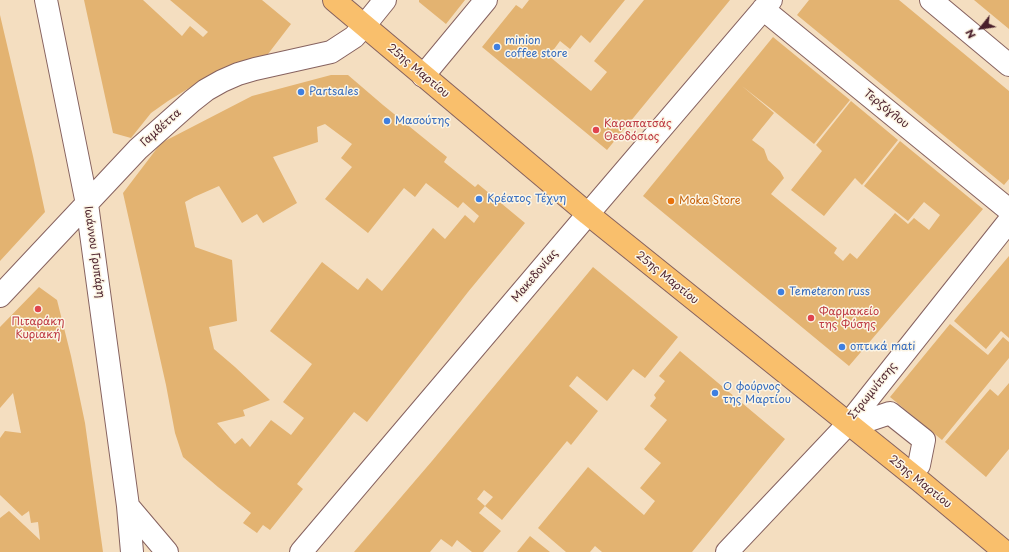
<!DOCTYPE html>
<html>
<head>
<meta charset="utf-8">
<style>
	body { margin:0 }
	#map { position:relative; width:1009px; height:552px; overflow:hidden; background:#f4dec0; font-family:"Playpen Sans",sans-serif }
	canvas { display:block }
	.north { position:absolute; left:961px; top:8px; width:40px; height:40px; -webkit-text-stroke:3px #fcf5e5; paint-order:stroke; rotate:240deg; font-size:11px; font-weight:700; line-height:16px; text-align:center; color:#4a1f2b }
	.north::after { content:''; display:block; margin:auto; width:14px; height:18px; background:#4a1f2b; clip-path:polygon(50% 0,100% 100%,50% 72%,0 100%) }
</style>
</head>
<body>
<div id="map">
<canvas width="1009" height="552"></canvas>
<div class="north">N</div>
</div>
<script>
const ctx = document.querySelector('canvas').getContext('2d');
ctx.lineJoin = 'round';
function paint(path, color) { ctx.fillStyle = color; ctx.fill(path, 'evenodd'); }
function trace(path, color, width, dash) { ctx.strokeStyle = color; ctx.lineWidth = width; ctx.lineCap = dash ? 'butt' : 'round'; ctx.setLineDash(dash || []); ctx.stroke(path); }
function drawText(font, color, halo, rows, align = 'center') {
  ctx.font = font + ' "Playpen Sans",sans-serif'; ctx.lineWidth = 3; ctx.setLineDash([]); ctx.textBaseline = 'middle'; ctx.strokeStyle = halo; ctx.fillStyle = color; for (const [text, x, y, turn = 0] of rows) {
    ctx.save(); ctx.translate(x, y); ctx.rotate((+turn || 0) * Math.PI / 180); ctx.textAlign = isNaN(turn) ? turn : align; if (halo) ctx.strokeText(text, 0, 0); ctx.fillText(text, 0, 0); ctx.restore();
  }
}
paint(new Path2D(`
	M84,0H143L182,36L190,26L203,37L208,32L170,0H262L291,24L268,54L226,70L194,85L168,101L151,113L131,138L113,133Z
	M419,0H465L446,24L419,2Z
	M529,0H625L590,43L581,35L570,49L560,41L549,56L591,91L607,72L594,61L644,0H730L607,150L482,47L516,5L522,9Z
	M809,0H899L1009,91V179L1004,185L797,15Z
	M974,0H1009V29Z
	M0,15L33,156L45,212L0,261Z
	M773,37L850,100L814,144L775,112L742,86L774,113L752,140L764,149L768,160L780,171L784,178L771,194L837,248L834,253L843,261L850,253L857,259L895,213L908,224L914,218L929,230L940,215L924,202L908,221L864,186L900,141L983,209L849,366L643,196Z
	M331,75H348L383,105L447,157L444,162L475,187L478,184L525,223L468,292L367,422L354,412L297,484L303,489L270,530L263,525L257,533L243,523L251,513L218,487L183,457L175,433L166,385L123,193L161,143L252,96ZM325,124L352,144L341,158L352,167L325,199L368,233L404,188L415,197L426,183L458,208L463,202L479,216L474,223L465,215L445,239L433,228L382,291L367,278L358,290L322,262L270,331L312,364L283,402L304,418L291,435L271,420L250,447L242,438L235,444L217,423L245,416L243,410L270,400L235,367L214,349L209,327L237,321L232,260L195,247L185,202L194,197L219,186L242,223L257,214L263,223L297,203L273,157L318,142L317,127Z
	M851,101L898,140L862,185L855,178L824,216L791,190L822,151L816,145Z
	M1009,256V338L1001,331L986,349L954,321Z
	M593,267L678,337L645,378L633,369L607,401L577,376L569,386L598,411L571,445L567,441L502,520L485,506L479,513L501,531L483,552H472L457,540L452,547L441,539L430,552H354L432,461ZM484,490L493,497L485,506L477,499Z
	M39,287L57,300L71,356L85,423L103,552H0V518L9,511L40,540L38,522L31,523L29,511L22,516L0,495V438L5,431L21,433L13,393L0,408V327Z
	M950,324L988,355L1003,337L1009,342V358L942,440L890,397Z
	M680,351L785,439L692,552H602L595,546L590,552H566L538,528L588,467L644,515L655,501L640,488L661,463L644,449L667,420L650,406L656,398L654,395L665,381L659,376Z
	M1009,383V449L986,477L945,442L990,389L998,396Z
	M530,536L550,552H517Z`), '#e3b371');
const minor = new Path2D(`
	M46,0L87,204L128,506L132,552
	M931,0L1009,65
	M763,9L1009,210
	M423,76L486,0
	M0,296L138,149L192,101L206,90L222,81L238,74L255,69L331,52L354,37L364,26L385,0
	M866,421L890,413L924,440L919,465
	M128,506L167,552
	M301,552L588,214L771,0
	M727,552L848,424L1009,221`);
const major = new Path2D(`
	M334,0L588,214L920,481L1005,552`);
trace(minor, '#86625f', 24);
trace(major, '#86625f', 24);
trace(minor, '#fff', 22);
trace(major, '#f9bf6c', 22);
for (const [x, y, r, color] of [
	[497,47,4,"#3f7fe0"],
	[301,92,4,"#3f7fe0"],
	[387,121,4,"#3f7fe0"],
	[596,130,4,"#e0444e"],
	[479,199,4,"#3f7fe0"],
	[671,201,4,"#e8710a"],
	[781,292,4,"#3f7fe0"],
	[38,309,4,"#e0444e"],
	[811,318,4,"#e0444e"],
	[842,347,4,"#3f7fe0"],
	[715,393,4,"#3f7fe0"]
]) { const dot = new Path2D(); dot.arc(x, y, r, 0, 2 * Math.PI); ctx.fillStyle = color; ctx.fill(dot); trace(dot, '#fcf5e5', 1.5); }
drawText('11px', '#366cbe', '#fcf5e5', [
	["minion",505,41],
	["coffee store",505,54],
	["Partsales",309,92],
	["Μασούτης",395,121],
	["Κρέατος Τέχνη",487,199],
	["Temeteron russ",789,292],
	["οπτικά mati",850,347],
	["Ο φούρνος",723,387],
	["της Μαρτίου",723,400]
], 'left');
drawText('11px', '#4a1f2b', '#fcf5e5', [
	["25ης Μαρτίου",418,71,40],
	["Τερζόγλου",886,109,39],
	["Γαμβέττα",161,128,-42],
	["Ιωάννου Γρυπάρη",94,252,82],
	["Μακεδονίας",535,276,-50],
	["25ης Μαρτίου",667,278,39],
	["Στρωμνίτσης",873,391,-51],
	["25ης Μαρτίου",920,482,39]
]);
drawText('11px', '#be3a42', '#fcf5e5', [
	["Καραπατσάς",604,124],
	["Θεοδόσιος",604,137],
	["Φαρμακείο",819,312],
	["της Φύσης",819,325],
	["Πιταράκη",38,322,"center"],
	["Κυριακή",38,335,"center"]
], 'left');
drawText('11px', '#c56008', '#fcf5e5', [
	["Moka Store",679,201]
], 'left');
</script>
</body>
</html>
